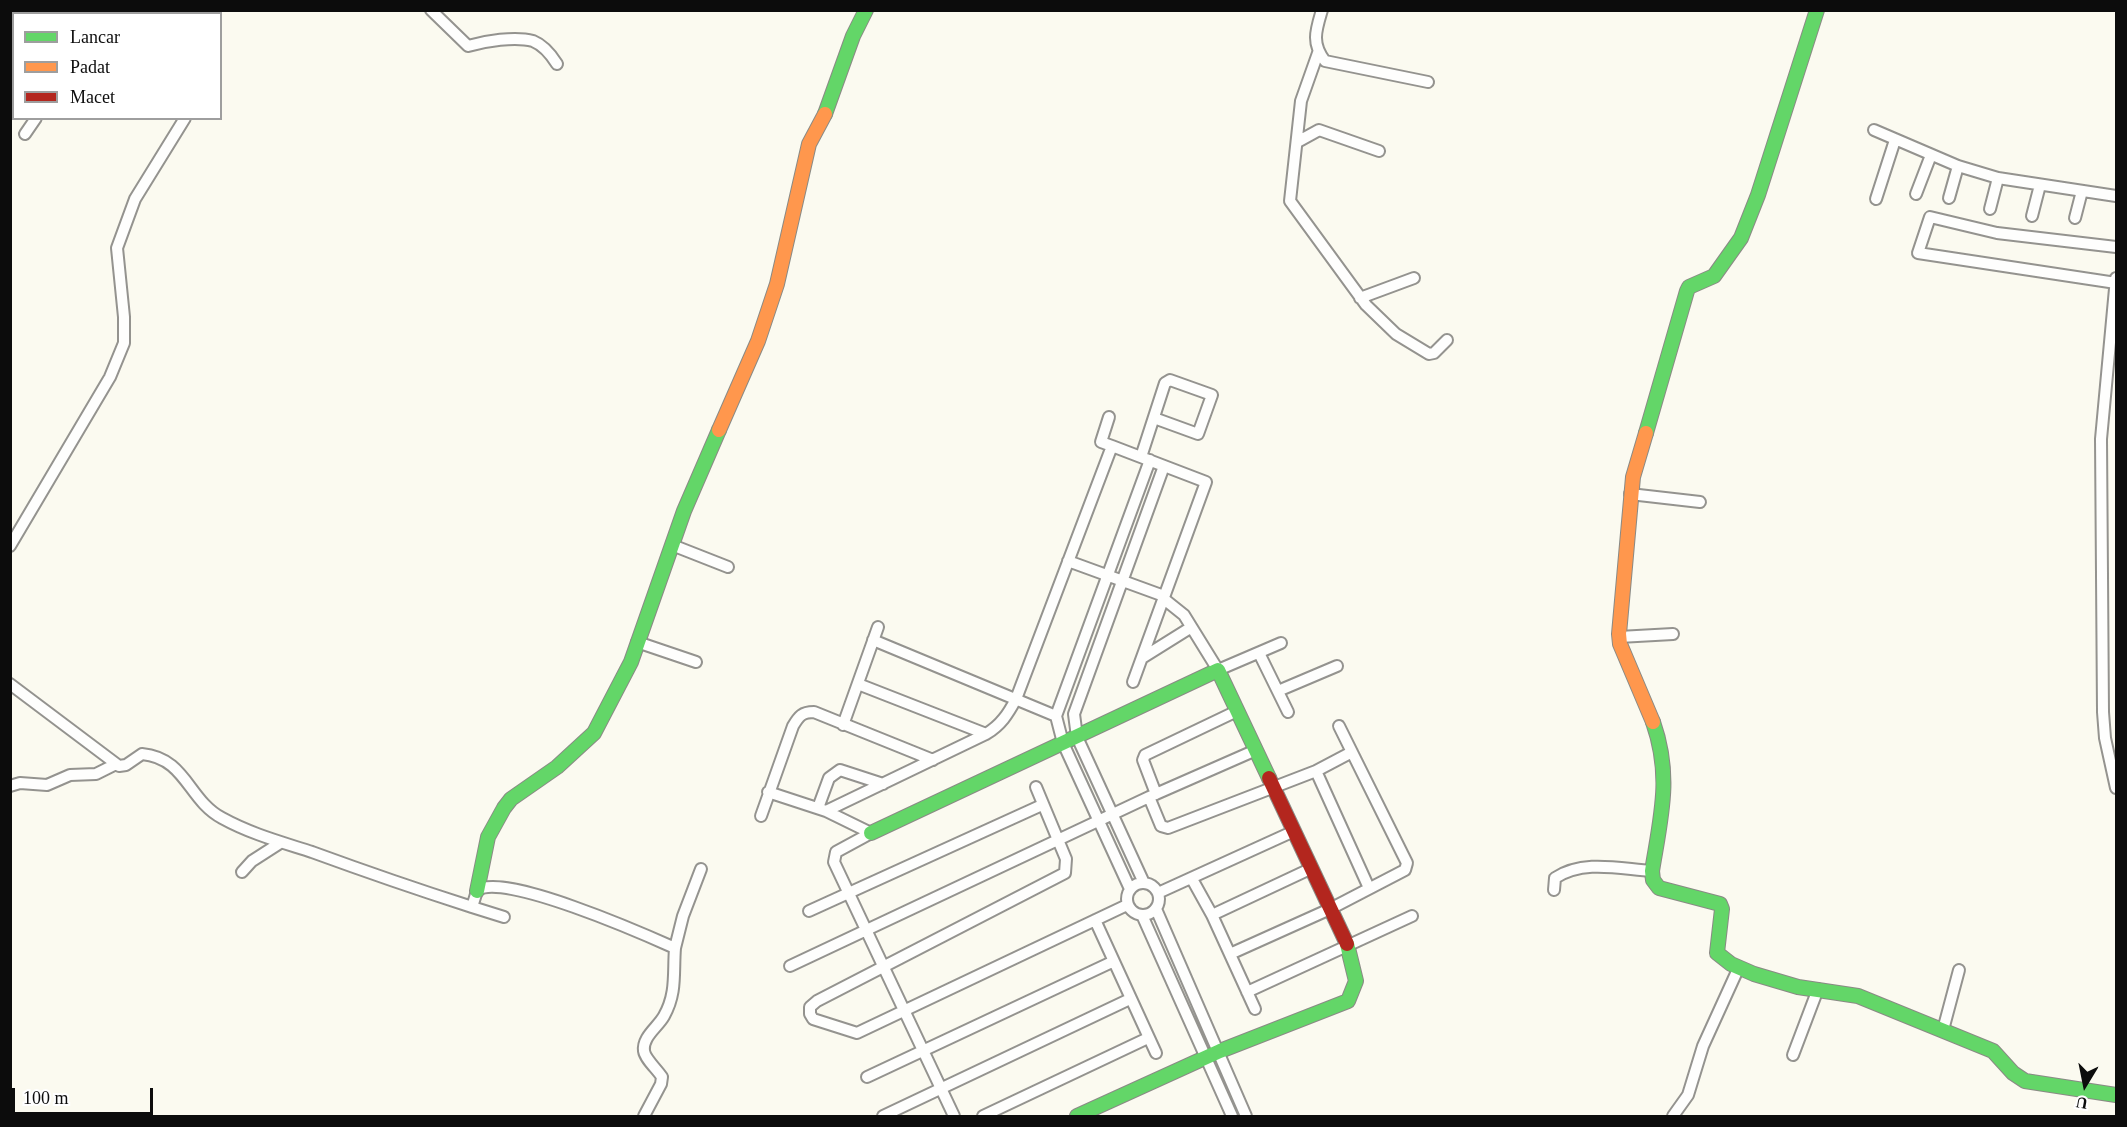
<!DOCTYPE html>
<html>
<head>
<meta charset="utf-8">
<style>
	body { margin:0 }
	#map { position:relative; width:2127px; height:1127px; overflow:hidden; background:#fbfaf0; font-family:"Times New Roman",serif }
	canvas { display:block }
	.frame { position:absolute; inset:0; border:12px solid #0c0c0c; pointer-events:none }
	.legend { position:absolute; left:12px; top:12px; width:210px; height:108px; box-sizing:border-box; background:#fff; border:2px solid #9e9e9e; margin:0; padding:8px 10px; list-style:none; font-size:18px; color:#0c0c0c }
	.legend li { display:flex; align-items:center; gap:12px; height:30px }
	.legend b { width:30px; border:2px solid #9e9e9e }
	.north { position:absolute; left:2055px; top:1055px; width:60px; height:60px; -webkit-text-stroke:4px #fff; paint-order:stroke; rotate:190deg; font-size:16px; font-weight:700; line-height:24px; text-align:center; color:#0c0c0c }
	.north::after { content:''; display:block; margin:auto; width:21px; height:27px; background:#0c0c0c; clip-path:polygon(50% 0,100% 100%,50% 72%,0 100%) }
	.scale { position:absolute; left:12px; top:1088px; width:141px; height:27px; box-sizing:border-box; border:3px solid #0c0c0c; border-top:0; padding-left:8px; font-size:18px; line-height:21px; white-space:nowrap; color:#0c0c0c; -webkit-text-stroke:4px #fff; paint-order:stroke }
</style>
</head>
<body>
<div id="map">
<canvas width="2127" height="1127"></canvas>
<div class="frame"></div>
<ul class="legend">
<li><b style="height:8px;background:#63d668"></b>Lancar</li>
<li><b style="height:8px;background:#ff974d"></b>Padat</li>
<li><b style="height:8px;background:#b3261e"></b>Macet</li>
</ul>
<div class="north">U</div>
<div class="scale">100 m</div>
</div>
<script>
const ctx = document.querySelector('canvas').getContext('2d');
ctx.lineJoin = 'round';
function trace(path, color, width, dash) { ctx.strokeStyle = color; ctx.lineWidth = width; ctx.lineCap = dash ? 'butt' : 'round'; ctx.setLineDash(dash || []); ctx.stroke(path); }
const street = new Path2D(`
	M431,10L468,46C485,41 515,36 533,41C543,45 552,56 557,64
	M1322,10C1316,30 1311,43 1325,61L1428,82
	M10,11L16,13L18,10
	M212,14L213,10
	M1318,53L1301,101L1290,201L1366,305L1396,334L1429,354L1434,353L1447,340
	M1874,130L1958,166L1998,178L2116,196
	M25,134L36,118
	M1299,141L1319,130L1379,151
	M1916,194L1931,155
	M1949,198L1958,166
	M1876,199L1895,140
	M1990,209L1998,178
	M2032,216L2040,185
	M2075,218L2082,191
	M2116,278L2101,439L2103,712L2105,738L2116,788
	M2116,283L1918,253L1930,217L1997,233L2116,247
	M1360,298L1414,278
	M1109,417L1101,442L1112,446
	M1141,457L1165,383L1170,380L1212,395L1198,434L1154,418
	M1630,494L1700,502
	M672,545L728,567
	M10,546L110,377L124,343V317L117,248L135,199L185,118
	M1068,561L1164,596V599L1184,615L1218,670L1281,643
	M1619,637L1673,634
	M873,640L1056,716
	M637,642L696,662
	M1259,653L1288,712
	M1142,658L1190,628
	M10,684L119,766L126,765L142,754C186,758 188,800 222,818C251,834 281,842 312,852C364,871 416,889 469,906L472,907L477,891C499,870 646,935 675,948C673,973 677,993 664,1016C658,1027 642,1037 644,1051C645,1059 657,1069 662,1077L661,1084L644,1116
	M858,684L986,734
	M1278,691L1337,666
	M843,725L878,627
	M1316,771L1369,888
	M10,786L20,783L47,785L70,775L96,774L116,764
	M1036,787L1066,859L1065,873L817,1001L810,1007V1014L813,1019L857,1033L1127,905
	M768,792L826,811L871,833L836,852L834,862L954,1116
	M1156,794L1143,760L1145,755L1237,711
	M1149,797L1161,826L1168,828L1316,771L1352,752
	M818,808L829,778L840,770L883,784
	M826,811L986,734C1001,725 1008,714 1016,699L1112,446L1206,482L1133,682
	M761,816L793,726C799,716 802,712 814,712L933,760
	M242,872L252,861L280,843
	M1192,879L1212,915L1255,1009
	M1127 899a16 16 0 1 1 32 0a16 16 0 1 1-32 0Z
	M1144,883L1077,737L1074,714L1164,466
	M1130,889L1063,743L1056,716L1150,460
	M1554,890L1555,878C1584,859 1620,869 1652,871
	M1158,893L1292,832
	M472,907L504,917
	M1156,909L1246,1116
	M809,911L1042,805
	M1142,915L1232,1116
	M1212,915L1310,869
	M1095,920L1156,1053
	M675,948L683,916L701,869
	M1230,954L1330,909L1405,870L1407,863L1403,855L1339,726
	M790,966L1149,797L1256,750
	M1247,992L1412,916
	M1943,1030L1959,970
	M1793,1055L1818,989
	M867,1077L1112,962
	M883,1116L1130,999
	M983,1116L1148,1038
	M1673,1116L1688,1095L1703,1046L1739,967`);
const fast = new Path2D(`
	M825,114L853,36L866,10
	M1646,433L1687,291L1689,287L1714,276L1741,238L1758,195L1817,10
	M1653,722C1672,776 1661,816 1652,871L1653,880L1659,888L1720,904L1722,909L1717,953L1731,964L1754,974L1798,987L1858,996L1993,1051L2013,1073L2025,1081L2116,1095
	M871,833L1218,670L1269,778
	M477,891L488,837L504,808L511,799L557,767L594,733L631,662L684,511L719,430
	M1077,1116L1220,1051L1348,1001L1356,981L1347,944`);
const slow = new Path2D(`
	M719,430L758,341L777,284L809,144L825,114
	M1646,433L1633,477L1619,634L1620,644L1653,722`);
const jam = new Path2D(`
	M1269,778L1347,944`);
trace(street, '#94938f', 14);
trace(fast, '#8a8a85', 16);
trace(slow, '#8a8a85', 16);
trace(jam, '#8a8a85', 16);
trace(street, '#fefefd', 10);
trace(fast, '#63d668', 14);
trace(slow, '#ff974d', 14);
trace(jam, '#b3261e', 14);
</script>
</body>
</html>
